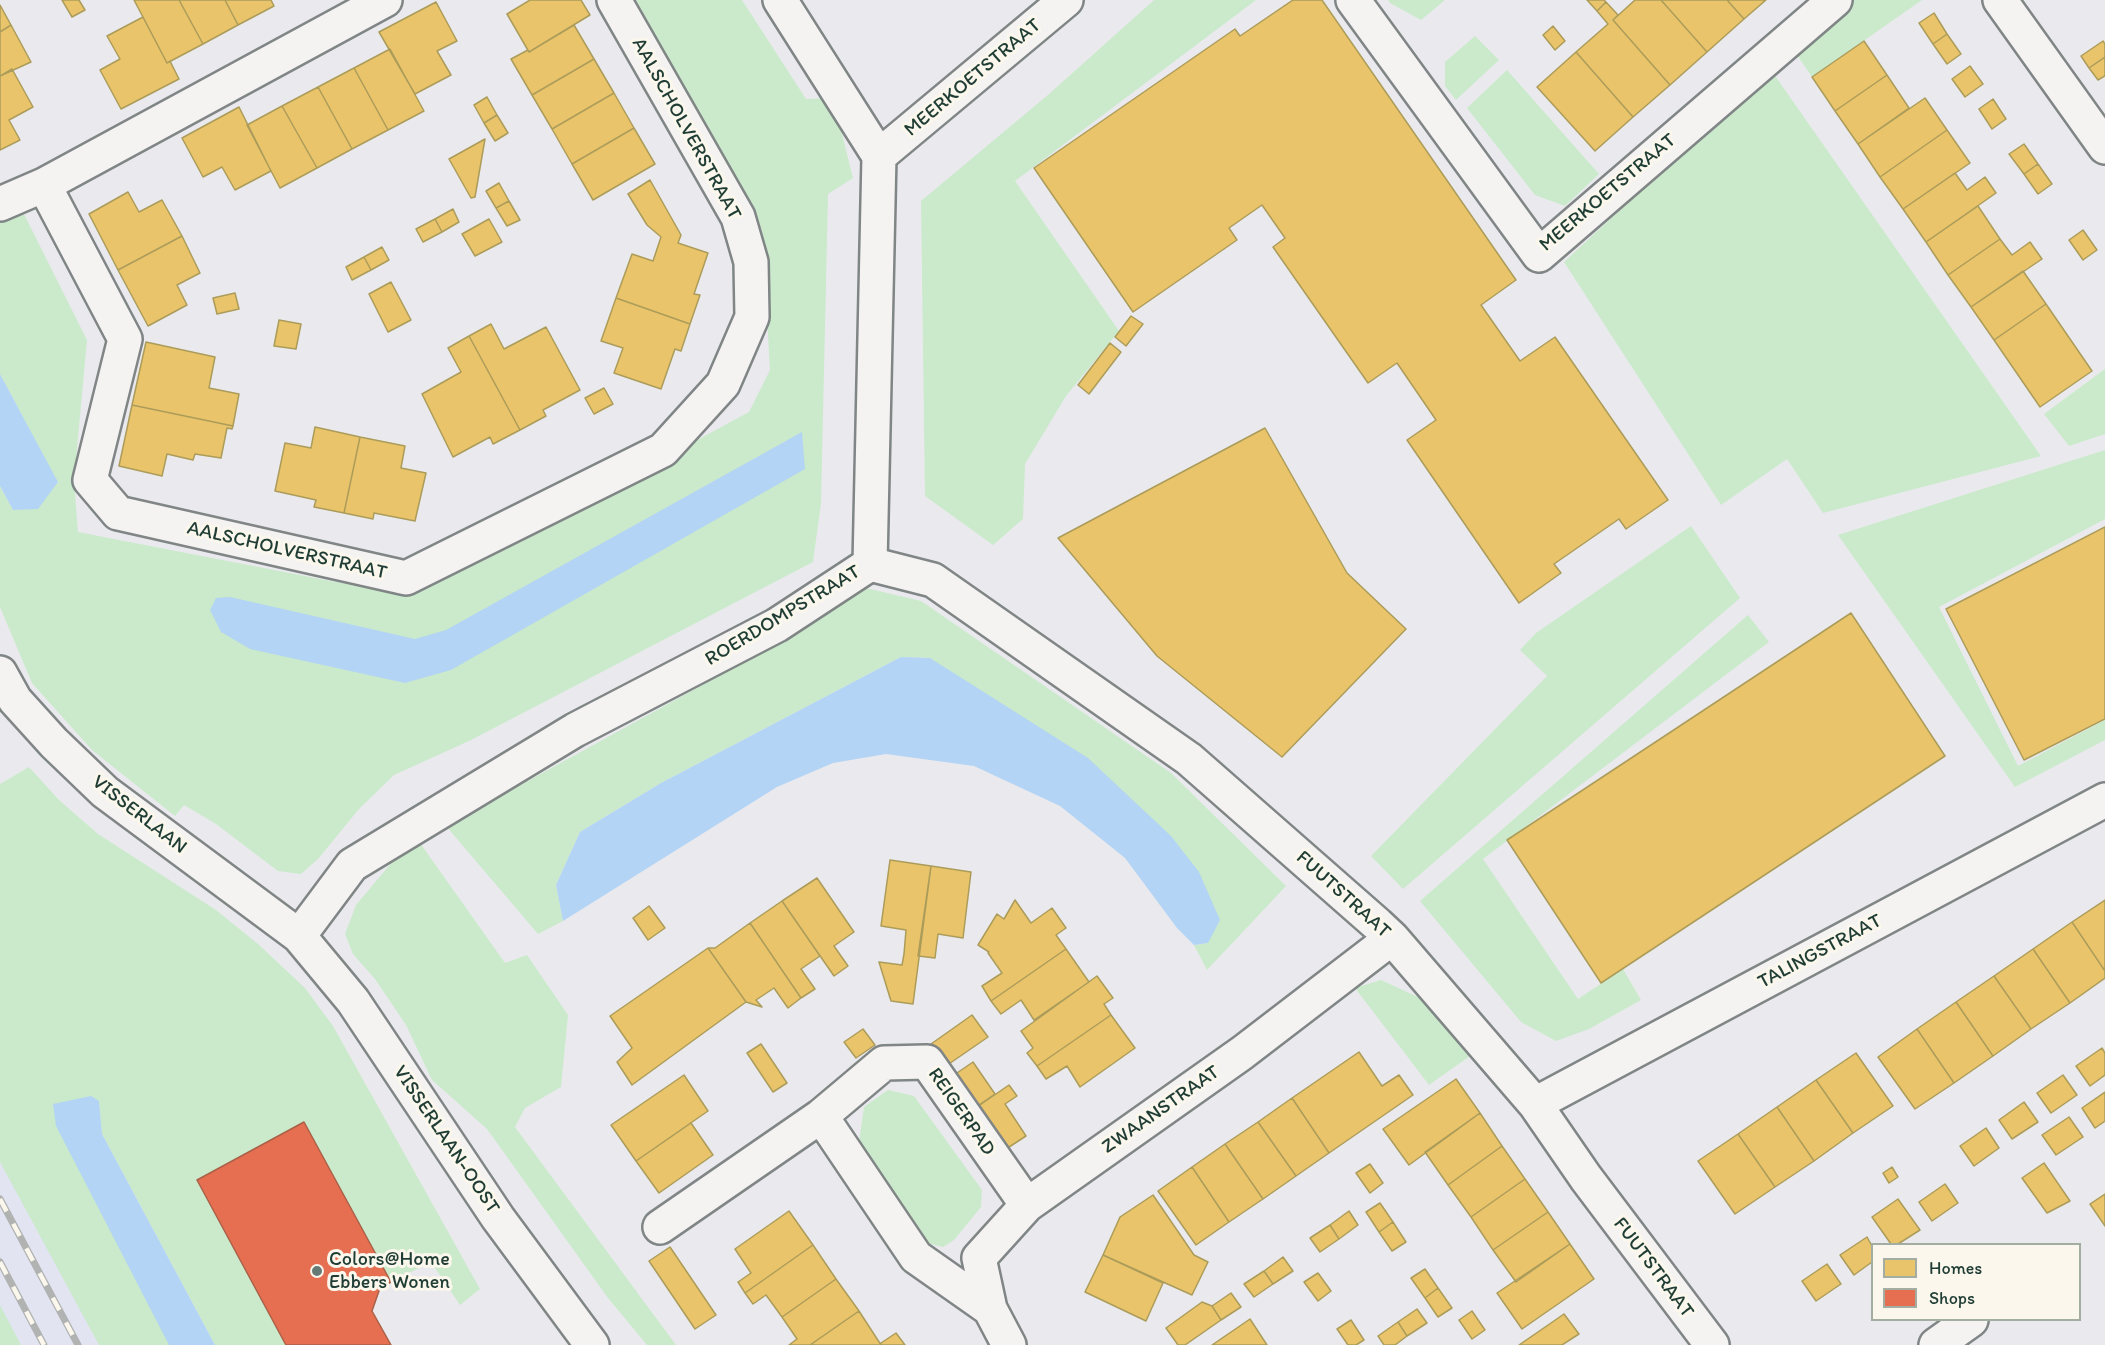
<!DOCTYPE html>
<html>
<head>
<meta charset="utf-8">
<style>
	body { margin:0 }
	#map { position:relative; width:2105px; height:1345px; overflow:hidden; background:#eaeaee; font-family:Itim,sans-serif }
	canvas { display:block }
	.legend { position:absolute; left:1871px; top:1243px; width:210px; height:78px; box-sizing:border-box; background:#fbf7ec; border:2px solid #a3ada2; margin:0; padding:8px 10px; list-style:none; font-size:18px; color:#1f3d34 }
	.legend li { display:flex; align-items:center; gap:12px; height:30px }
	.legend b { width:30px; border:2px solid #a3ada2 }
</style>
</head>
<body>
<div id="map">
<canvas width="2105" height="1345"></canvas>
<ul class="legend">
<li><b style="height:16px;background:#e9c46a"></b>Homes</li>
<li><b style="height:16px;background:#e76f51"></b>Shops</li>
</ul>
</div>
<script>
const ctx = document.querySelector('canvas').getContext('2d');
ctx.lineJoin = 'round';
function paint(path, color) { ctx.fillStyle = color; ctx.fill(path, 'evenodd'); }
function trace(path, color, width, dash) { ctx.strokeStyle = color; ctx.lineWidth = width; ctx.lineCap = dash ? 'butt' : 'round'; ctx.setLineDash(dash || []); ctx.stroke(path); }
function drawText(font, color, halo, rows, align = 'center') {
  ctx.font = font + ' Itim,sans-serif'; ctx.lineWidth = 6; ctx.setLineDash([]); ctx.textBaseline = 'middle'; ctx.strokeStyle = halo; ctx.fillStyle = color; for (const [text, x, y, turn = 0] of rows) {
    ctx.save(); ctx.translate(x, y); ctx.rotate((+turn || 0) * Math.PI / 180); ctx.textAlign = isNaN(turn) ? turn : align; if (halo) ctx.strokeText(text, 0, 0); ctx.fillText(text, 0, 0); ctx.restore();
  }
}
paint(new Path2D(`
	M0,1067L193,1345H0Z`), '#e2e4f1');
paint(new Path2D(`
	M636,0H742L806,99L833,98L853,178L828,194L821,503L813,562L471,740L394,775L359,809L318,859L301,874L278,871L216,824L184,805L175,816L92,750L32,683L0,607V486L13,510L58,483L0,374V218L24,214L87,340L74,481L78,532L408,596L749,412L770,370L762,230Z
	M1154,0H1256L1015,181L1119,331L1066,396L1025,464L1023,519L993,545L925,496L921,201L1049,94Z
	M1388,0H1445L1421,20L1390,3Z
	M1850,0H1922L1812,77L1793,49Z
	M1475,36L1499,60L1456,100L1445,86V62Z
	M1507,70L1599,174L1565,206L1535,195L1467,108Z
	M1771,70L2041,456L1823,513L1787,459L1721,505L1564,262Z
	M2105,369V434L2069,446L2044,414Z
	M2105,450V519L1939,607L2018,766L2105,720V740L2015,787L1838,535Z
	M1691,526L1740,598L1403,889L1371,856L1547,676L1520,650L1536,633Z
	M866,588L921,601L1171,773L1286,886L1207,970L1194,945L1208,943L930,658L901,657L661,783L580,832L556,885L563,921L538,934L446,826L788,638Z
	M1748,615L1769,642L1483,859L1578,999L1623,969L1641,1000L1589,1029L1556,1041L1521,1022L1420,901Z
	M29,767L59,800L98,834L216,910L258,944L305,988L333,1026L480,1289L460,1305L431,1262L391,1282L304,1122L197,1180L286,1345H215L102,1134L99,1102L53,1104L175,1345H99L0,1162V784Z
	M420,843L505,963L527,955L568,1015L561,1087L525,1108L515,1127L676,1345H647L608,1298L487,1129L432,1080L406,1025L375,979L353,954L345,934L356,905L393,861Z
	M1381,980L1420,998L1470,1056L1429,1085L1355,988Z
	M888,1090L914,1096L982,1190L981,1207L954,1240L943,1247L927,1243L859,1142L864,1107Z
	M0,1305L21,1345H0Z`), '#caeacb');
paint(new Path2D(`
	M0,374L58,482L38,509L13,510L0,486Z
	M802,432L805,469L451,670L405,683L250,649L221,632L210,610L216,598L230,597L415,639L446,630Z
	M901,657L930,658L1088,758L1171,836L1199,872L1220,920L1208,943L1194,945L1177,928L1125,858L1060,806L974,766L886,754L833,763L777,787L563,921L556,885L580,832L661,783Z
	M91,1096L99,1101L102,1134L215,1345H169L56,1126L53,1104Z`), '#b3d4f4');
const homes = new Path2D(`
	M62,0H79L85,10L72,17Z
	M134,0H179L203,44L167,63Z
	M179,0H225L238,25L203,44Z
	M225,0H271L274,6L238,25Z
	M530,0H581L590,15L529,52L507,14Z
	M1293,0H1322L1516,280L1481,305L1520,361L1555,337L1668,500L1626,529L1619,519L1554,564L1561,573L1519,603L1407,440L1436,420L1397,363L1368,383L1273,247L1285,238L1262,205L1229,228L1237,240L1133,312L1034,168L1235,29L1240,36Z
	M1587,0H1604L1606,2L1597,11Z
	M1635,0H1661L1707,52L1670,85L1613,20Z
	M1661,0H1727L1744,19L1707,52Z
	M1727,0H1766L1744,19Z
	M436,2L457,41L437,51L451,75L415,94L379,32Z
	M1606,2L1618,15L1613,20L1670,85L1633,117L1576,52L1608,24L1597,11Z
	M0,5L11,25L0,32Z
	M1934,13L1947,34L1933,44L1919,23Z
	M143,17L167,63L170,61L179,79L121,109L100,70L120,59L107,36Z
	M11,25L31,62L0,76V32Z
	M574,25L594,59L532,95L511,59L528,50L529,52Z
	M1553,26L1565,41L1555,50L1543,35Z
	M1947,34L1961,54L1947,64L1933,44Z
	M1864,41L1887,75L1835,111L1812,77Z
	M2103,41L2105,44V57L2089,68L2081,56Z
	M390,49L424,111L388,130L354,68Z
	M1576,52L1633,117L1595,151L1537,87Z
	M2105,57V76L2098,80L2089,68Z
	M594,59L614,93L552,129L532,95Z
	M1970,66L1983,84L1965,97L1952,79Z
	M354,68L388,130L352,149L318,87Z
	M12,69L33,107L9,120L20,140L0,150V76Z
	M1887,75L1909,108L1858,144L1835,111Z
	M318,87L352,149L317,168L282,106Z
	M614,93L634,128L572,164L552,129Z
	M487,97L497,115L484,123L474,105Z
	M1925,98L1947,130L1880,177L1858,144Z
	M1993,99L2006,119L1992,129L1979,109Z
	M282,106L317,168L280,188L247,125Z
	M239,107L271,171L235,190L222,167L203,177L182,138Z
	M497,115L508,133L495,141L484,123Z
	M634,128L655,164L593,200L572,164Z
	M1947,130L1970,163L1903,209L1880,177Z
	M485,139L475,197L471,198L449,159Z
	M2024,144L2038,164L2024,174L2009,154Z
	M2038,164L2052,184L2038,194L2024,174Z
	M1955,173L1967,190L1985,177L1996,193L1926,242L1903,209Z
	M650,180L681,235L678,243L708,253L694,294L700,295L690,324L616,298L632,254L653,261L661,237L647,225L628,194Z
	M499,183L509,201L496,208L486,191Z
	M128,192L139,212L162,200L182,236L118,270L89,214Z
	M509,201L520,220L507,226L496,208Z
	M1978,206L2000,239L1948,275L1926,242Z
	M453,209L459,222L442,232L435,219Z
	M435,219L442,232L423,242L416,229Z
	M489,219L502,242L475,256L462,234Z
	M2083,230L2097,250L2083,260L2069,240Z
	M182,236L200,273L177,285L187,305L148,326L118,270Z
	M2000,239L2012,255L2030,242L2042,259L1971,307L1948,275Z
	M382,247L389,260L371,270L364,257Z
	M364,257L371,270L352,280L346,267Z
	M2023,271L2046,304L1994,340L1971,307Z
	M391,282L411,320L388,332L369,294Z
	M235,293L239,309L217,314L213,298Z
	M616,298L690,324L681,351L675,349L661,389L614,373L623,348L601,341Z
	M2046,304L2092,371L2040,407L1994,340Z
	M1131,316L1143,324L1126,346L1115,337Z
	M279,320L301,324L296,349L274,346Z
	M491,324L504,349L546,327L580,390L543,410L546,416L520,430L469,336Z
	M469,336L520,430L493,444L490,437L453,457L422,394L461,372L448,348Z
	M146,342L215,357L209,388L239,394L233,426L132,405Z
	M1110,343L1121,352L1089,394L1078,385Z
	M604,388L613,404L594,414L585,398Z
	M132,405L233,426L232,429L227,428L221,458L195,454L193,460L167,454L162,476L119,466Z
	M315,427L360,437L344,513L314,507L316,500L275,491L285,443L311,448Z
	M1265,428L1347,573L1406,629L1282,757L1157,656L1058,538Z
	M360,437L405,446L401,468L426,473L415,521L374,513L373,519L344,513Z
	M2105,527V719L2024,760L1946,609Z
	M1851,613L1945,756L1601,983L1507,840Z
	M890,860L931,866L913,1004L891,1001L879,962L902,965L904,954L906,930L881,926Z
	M931,866L971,872L963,938L938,934L935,958L918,956Z
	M817,878L854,932L834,946L848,966L834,976L782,901Z
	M1015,900L1031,923L1052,908L1066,928L1056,935L1066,949L991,1001L982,986L1002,973L988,953L989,952L978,945L997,914L1004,919Z
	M2105,900V971L2072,922Z
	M782,901L820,956L801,969L815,989L801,998L750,923Z
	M649,906L665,928L648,940L633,918Z
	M2072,922L2105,971V978L2070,1003L2033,949Z
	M750,923L801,998L788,1008L774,988L756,1000L762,1007L746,1002L708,948H715Z
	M708,948L746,1002L632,1085L617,1062L632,1048L610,1016Z
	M1066,949L1089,982L1034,1020L1021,1000L1001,1014L991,1001Z
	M2033,949L2070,1003L2031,1029L1994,976Z
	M1097,976L1113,998L1104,1004L1111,1015L1037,1066L1027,1053L1033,1048L1021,1031Z
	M1994,976L2031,1029L1993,1056L1956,1002Z
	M1956,1002L1993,1056L1954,1083L1917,1029Z
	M972,1015L988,1037L946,1066L931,1044Z
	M1111,1015L1135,1048L1080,1087L1067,1066L1046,1079L1037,1066Z
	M863,1029L875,1045L856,1058L844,1042Z
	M1917,1029L1954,1083L1915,1109L1878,1057Z
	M761,1044L787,1083L773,1092L747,1053Z
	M2102,1048L2105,1053V1075L2090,1086L2076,1066Z
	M1359,1052L1382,1086L1399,1075L1413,1095L1329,1153L1292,1098Z
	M1856,1053L1893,1106L1853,1133L1816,1080Z
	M973,1062L995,1094L976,1107L954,1075Z
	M684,1075L708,1111L636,1161L611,1125Z
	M2063,1075L2077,1095L2051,1113L2037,1093Z
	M1456,1079L1480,1113L1409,1165L1383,1129Z
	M1816,1080L1853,1133L1814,1161L1777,1107Z
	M1009,1085L1017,1096L1005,1104L1026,1136L1003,1151L974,1109Z
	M2105,1092V1121L2095,1128L2082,1108Z
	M1292,1098L1329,1153L1296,1176L1258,1122Z
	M2024,1102L2038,1122L2012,1139L1999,1120Z
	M1777,1107L1814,1161L1775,1187L1738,1134Z
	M1480,1113L1502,1146L1448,1185L1425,1152Z
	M2069,1117L2083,1137L2056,1155L2042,1135Z
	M1258,1122L1296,1176L1263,1199L1225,1144Z
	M691,1123L713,1155L659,1193L636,1161Z
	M1986,1128L1999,1148L1974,1166L1960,1146Z
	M1738,1134L1775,1187L1735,1214L1698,1161Z
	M1225,1144L1263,1199L1229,1222L1192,1167Z
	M1502,1146L1525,1179L1471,1217L1448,1185Z
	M2044,1163L2070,1201L2047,1213L2022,1178Z
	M1370,1164L1383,1183L1370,1193L1356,1173Z
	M1192,1167L1229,1222L1196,1245L1158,1191Z
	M1892,1167L1898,1177L1889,1183L1883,1173Z
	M1525,1179L1548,1212L1493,1250L1471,1217Z
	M1945,1184L1958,1203L1932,1221L1919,1202Z
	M2105,1194V1226L2090,1204Z
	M1153,1195L1194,1255L1208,1262L1192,1295L1103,1255L1120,1217Z
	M1898,1199L1920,1230L1898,1244H1891L1872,1217Z
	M1380,1203L1393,1222L1379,1232L1366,1212Z
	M789,1211L813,1245L745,1293L738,1282L751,1273L735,1249Z
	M1349,1211L1358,1225L1339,1239L1330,1225Z
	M1548,1212L1570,1244L1516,1282L1493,1250Z
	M1393,1222L1406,1242L1392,1251L1379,1232Z
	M1330,1225L1339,1239L1320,1252L1310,1238Z
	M1867,1237L1872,1246V1262L1854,1275L1840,1255Z
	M1570,1244L1594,1279L1522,1329L1497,1293Z
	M813,1245L836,1279L782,1317L766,1295L753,1304L745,1293Z
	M670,1247L716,1315L695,1329L649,1261Z
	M1103,1255L1163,1283L1146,1321L1085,1292Z
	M1283,1257L1293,1271L1273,1284L1264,1271Z
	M1827,1264L1841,1284L1816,1301L1802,1281Z
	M1425,1269L1438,1288L1425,1298L1411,1278Z
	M1264,1271L1273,1284L1254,1297L1244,1284Z
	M1318,1273L1331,1291L1318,1301L1304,1282Z
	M836,1279L859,1311L810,1345H789L797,1339L782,1317Z
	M1438,1288L1452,1308L1438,1317L1425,1298Z
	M1231,1293L1241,1307L1221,1320L1212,1306Z
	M1202,1302L1212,1306L1221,1320L1185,1345H1178L1166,1328Z
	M1417,1309L1427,1323L1407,1336L1398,1322Z
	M859,1311L881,1345H810Z
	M1472,1311L1485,1330L1472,1339L1459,1320Z
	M1564,1314L1579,1334L1562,1345H1519Z
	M1250,1319L1267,1345H1212Z
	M1351,1320L1364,1340L1356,1345H1348L1337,1329Z
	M1398,1322L1407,1336L1395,1345H1384L1378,1336Z
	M896,1333L905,1345H881V1343Z`);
paint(homes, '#e9c46a');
trace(homes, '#ac9c5a', 1.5);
const shops = new Path2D(`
	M304,1122L391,1282L380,1288L372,1311L391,1345H286L197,1180Z`);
paint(shops, '#e76f51');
trace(shops, '#ab6048', 1.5);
const minor = new Path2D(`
	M1353,0L1539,255L1835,0
	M2000,0L2105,147
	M879,156L1066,0
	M44,185L125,339L90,480L118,513L406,578L663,450L723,384L752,317L751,262L738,217L614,0
	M0,204L44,185L385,0
	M870,564L933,580L1189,759L1377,924L1392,938L1535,1104L1586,1178L1712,1345
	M0,673L15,700L54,743L105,792L299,936L353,1001L498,1218L592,1345
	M299,936L352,865L575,730L777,625L870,564L879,156L780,0
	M1535,1104L2105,800
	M821,1116L884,1063L927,1062L1027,1205
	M660,1227L821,1116L916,1257L990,1309L979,1258L1027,1205L1242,1053L1392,938
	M990,1309L1009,1345
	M1936,1345L1971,1320`);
trace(minor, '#808586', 38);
trace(minor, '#f4f3f1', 33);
const rail = new Path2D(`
	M0,1199L78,1345
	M0,1262L44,1345`);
trace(rail, '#b0b3b1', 7);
trace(rail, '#fbf7ec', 4.5, [14]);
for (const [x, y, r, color] of [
	[317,1271,6,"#667a75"]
]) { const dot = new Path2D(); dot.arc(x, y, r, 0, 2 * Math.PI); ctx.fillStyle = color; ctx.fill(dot); trace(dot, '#fbf7ec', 2); }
drawText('20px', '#1f3d34', '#fbf7ec', [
	["MEERKOETSTRAAT",973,78,-40],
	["AALSCHOLVERSTRAAT",686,129,61],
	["MEERKOETSTRAAT",1608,193,-40],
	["AALSCHOLVERSTRAAT",287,551,13],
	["ROERDOMPSTRAAT",783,616,-31],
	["VISSERLAAN",139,815,38],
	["FUUTSTRAAT",1343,895,42],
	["TALINGSTRAAT",1820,952,-28],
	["ZWAANSTRAAT",1161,1110,-35],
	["REIGERPAD",961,1112,55],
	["VISSERLAAN-OOST",446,1140,56],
	["FUUTSTRAAT",1653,1268,53]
]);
drawText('20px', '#1f3d34', '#fbf7ec', [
	["Colors@Home",329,1260],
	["Ebbers Wonen",329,1283]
], 'left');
</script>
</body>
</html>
